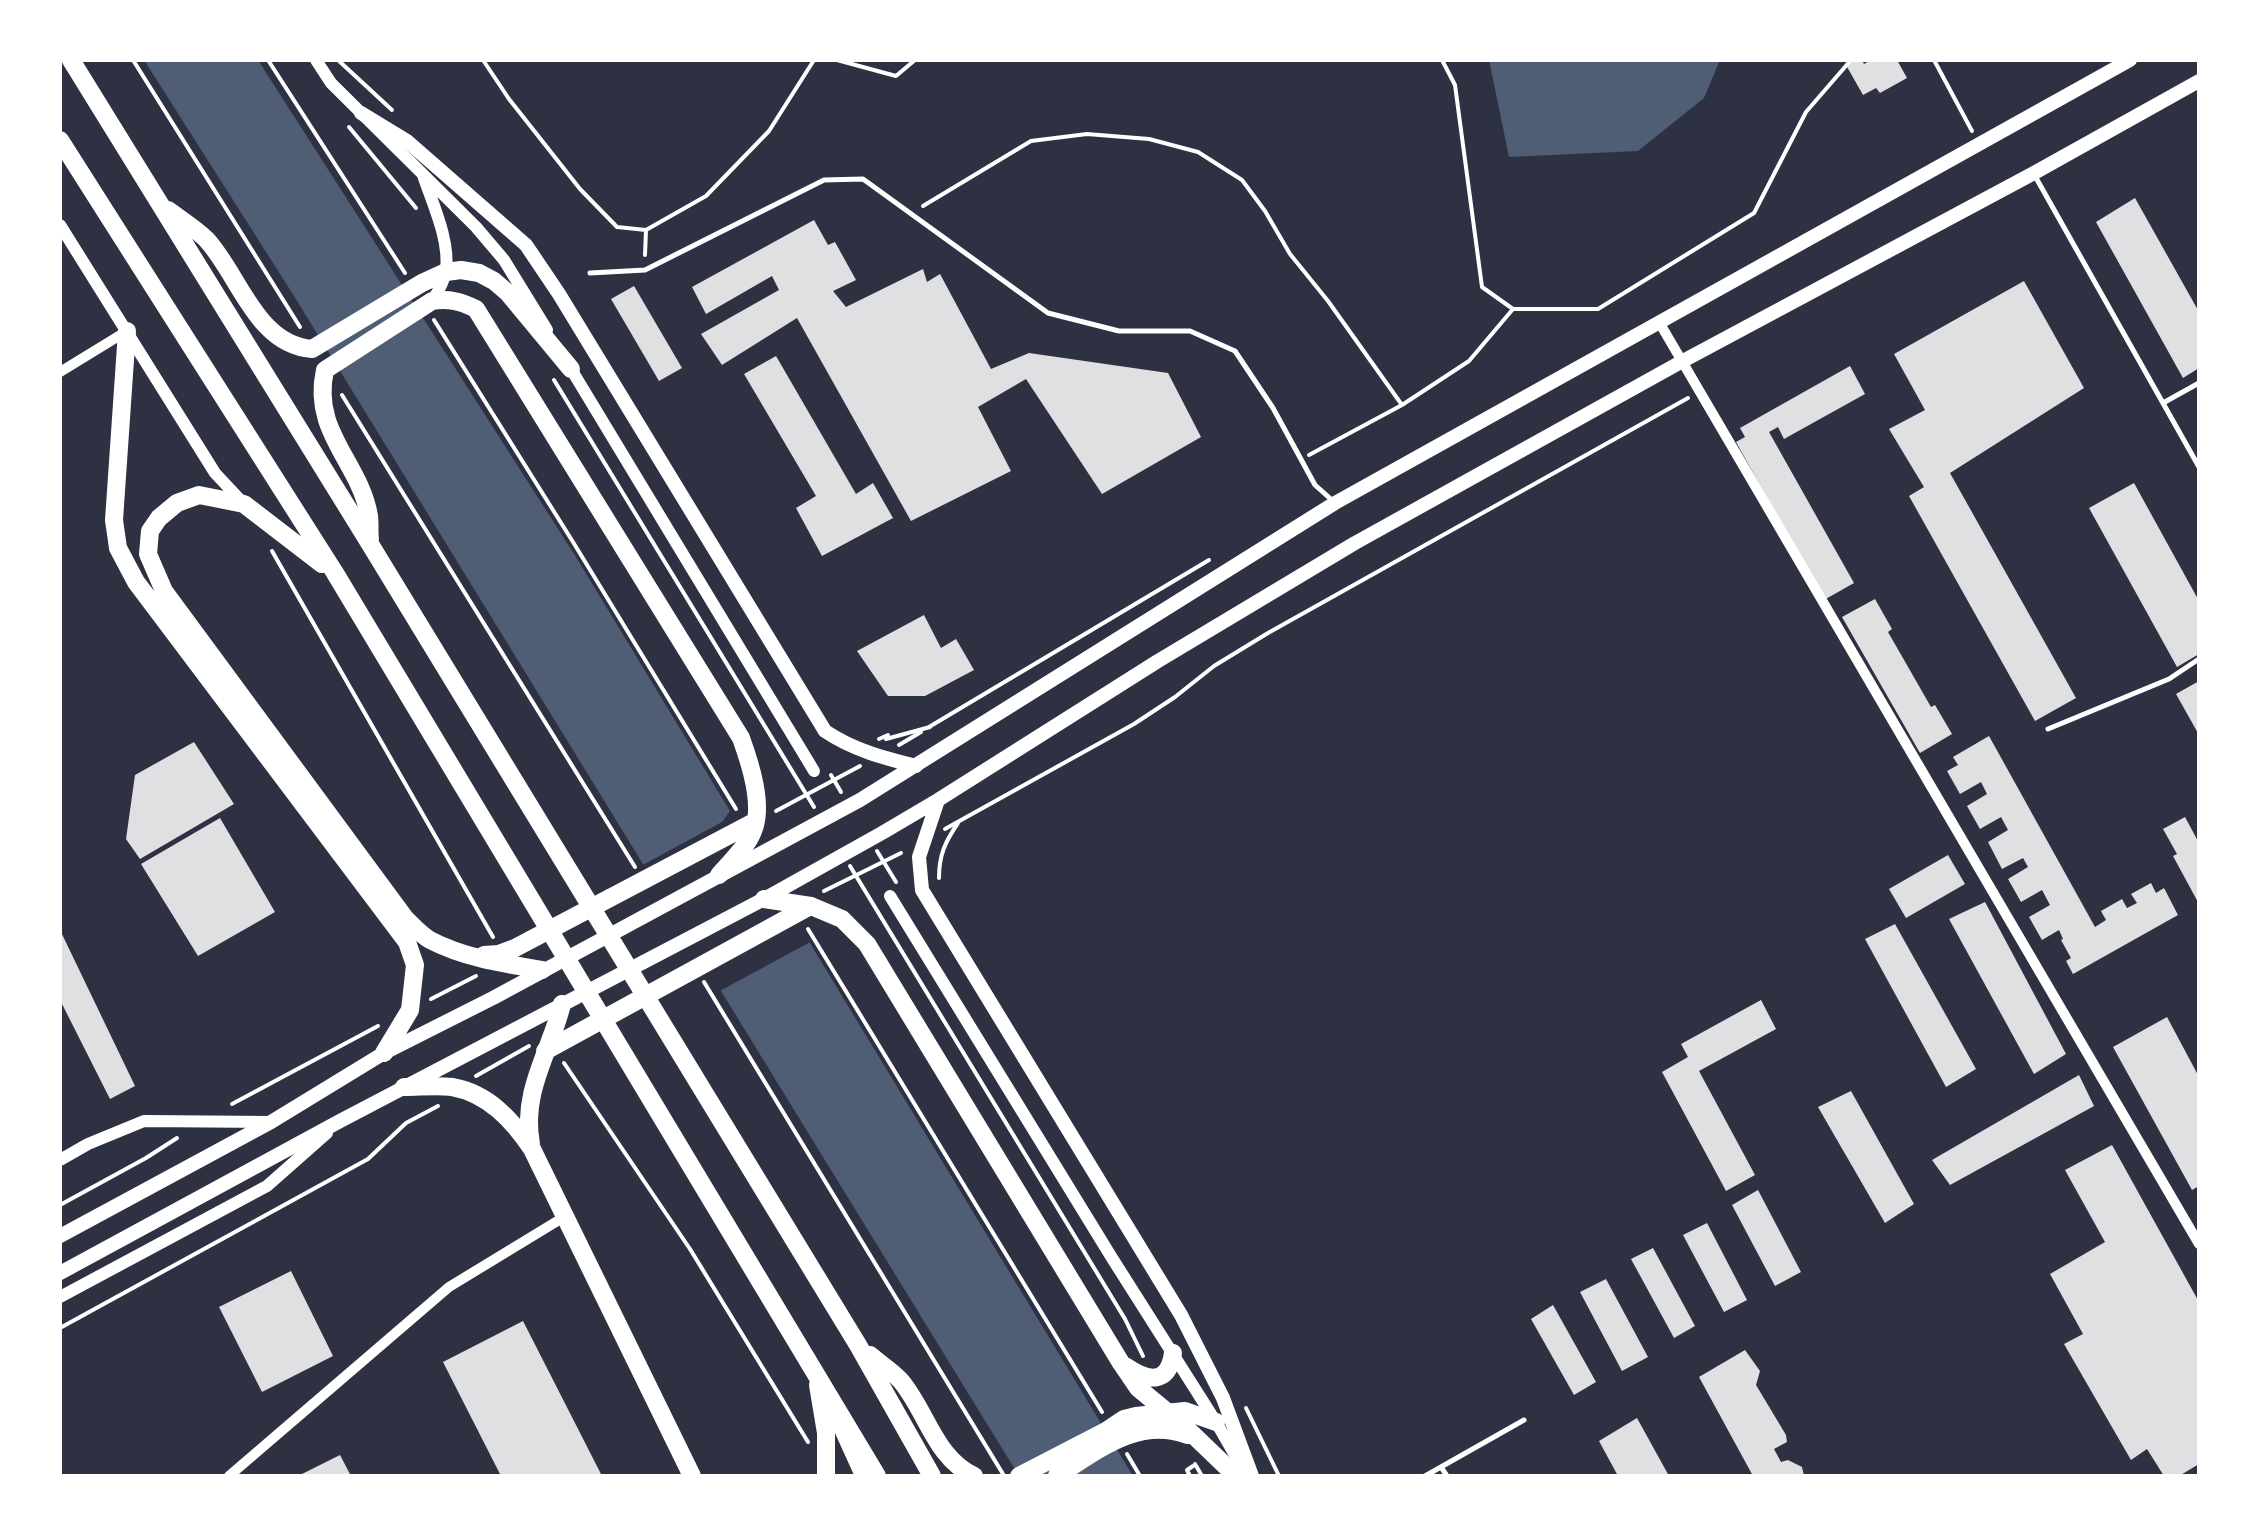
<!DOCTYPE html>
<html>
<head>
<meta charset="utf-8">
<style>
	body { margin:0 }
	#map { position:relative; width:2259px; height:1536px; overflow:hidden; background:#2d3142; font-family:"Nunito Sans",sans-serif }
	canvas { display:block }
	.frame { position:absolute; inset:0; border:62px solid #fff; pointer-events:none }
</style>
</head>
<body>
<div id="map">
<canvas width="2259" height="1536"></canvas>
<div class="frame"></div>
</div>
<script>
const ctx = document.querySelector('canvas').getContext('2d');
ctx.lineJoin = 'round';
function paint(path, color) { ctx.fillStyle = color; ctx.fill(path, 'evenodd'); }
function trace(path, color, width, dash) { ctx.strokeStyle = color; ctx.lineWidth = width; ctx.lineCap = dash ? 'butt' : 'round'; ctx.setLineDash(dash || []); ctx.stroke(path); }
paint(new Path2D(`
	M144,60H258L576,557L1133,1476H1019L294,296Z
	M1489,60H1720L1704,98L1638,151L1509,157Z`), '#4f5d75');
paint(new Path2D(`
	M733,807L814,940L716,993L639,867L722,822Z`), '#2d3142');
paint(new Path2D(`
	M1854,60H1862L1864,64L1871,60H1897L1907,78L1880,93L1876,88L1863,95L1846,65Z
	M2135,198L2199,312V368L2183,378L2096,222Z
	M814,220L828,245L835,242L856,280L833,291L846,307L923,269L927,282L940,274L991,369L1029,353L1168,373L1201,437L1102,494L1026,379L978,407L1011,471L911,521L797,318L722,365L701,334L779,290L772,276L706,314L692,287Z
	M2024,281L2084,388L1950,473L2076,698L2035,721L1909,496L1924,487L1889,429L1925,410L1894,354Z
	M634,286L682,368L659,381L611,299Z
	M776,356L856,494L873,483L893,518L822,556L796,508L816,496L744,374Z
	M1850,366L1865,394L1784,439L1778,427L1769,432L1854,583L1824,600L1736,442L1745,437L1740,428Z
	M2134,483L2199,601V654L2177,667L2089,508Z
	M1875,599L1892,629L1888,632L1931,707L1935,705L1952,734L1920,753L1842,617Z
	M924,615L941,648L956,639L974,670L925,696H888L857,651Z
	M2199,681V735L2176,694Z
	M1989,736L2095,927L2106,920L2101,911L2122,899L2127,908L2137,903L2131,894L2151,883L2156,893L2164,888L2178,915L2073,974L2066,961L2071,958L2061,940L2063,939L2059,930L2042,940L2029,917L2050,905L2042,890L2021,902L2008,879L2028,867L2023,858L2002,869L1988,842L2008,830L2001,817L1980,829L1967,806L1987,794L1981,782L1960,794L1947,771L1958,765L1953,757Z
	M194,742L234,804L140,859L126,839L135,775Z
	M2185,817L2199,843V904L2173,856L2177,854L2163,829Z
	M220,818L275,912L198,956L141,864Z
	M1948,855L1965,884L1906,918L1889,889Z
	M1985,902L2066,1054L2034,1074L1949,919Z
	M1895,924L1976,1069L1946,1087L1865,939Z
	M60,930L135,1086L110,1099L60,1000Z
	M1761,1000L1776,1029L1699,1071L1755,1175L1726,1191L1662,1072L1688,1057L1681,1044Z
	M2167,1017L2199,1077V1186L2192,1190L2113,1047Z
	M2079,1075L2094,1106L1950,1185L1932,1160Z
	M1851,1091L1914,1204L1885,1223L1818,1107Z
	M2112,1145L2199,1302V1464L2179,1476H2164L2147,1449L2131,1460L2064,1344L2083,1334L2050,1274L2105,1242L2065,1170Z
	M1758,1190L1801,1272L1775,1286L1732,1205Z
	M1707,1223L1747,1300L1724,1312L1683,1235Z
	M1653,1248L1695,1326L1674,1338L1631,1259Z
	M291,1271L333,1356L262,1392L219,1307Z
	M1606,1279L1648,1357L1622,1371L1580,1292Z
	M1553,1305L1596,1382L1574,1395L1531,1319Z
	M523,1321L602,1476H501L443,1362Z
	M1745,1350L1760,1371L1756,1385L1786,1435L1787,1442L1774,1449L1781,1462L1788,1460L1802,1467L1804,1476H1753L1699,1377Z
	M1637,1418L1669,1476H1618L1599,1441Z
	M340,1455L351,1476H298Z`), '#e0e0e3');
trace(new Path2D(`
	M133,60L300,327
	M268,60L405,273
	M338,60L392,110
	M483,60L509,99L580,189L617,227L646,230L706,196L769,131L814,60
	M837,60L896,76L915,60
	M1442,60L1455,85L1482,287L1513,309
	M1934,60L1972,131
	M349,127L416,208
	M923,206L1031,141L1087,134L1149,139L1198,152L1242,180L1265,211L1290,254L1328,301L1402,405
	M645,255L646,230
	M434,320L573,542L736,809
	M554,380L814,807
	M342,395L635,867
	M1309,455L1402,405L1469,361L1513,309H1598L1754,213L1806,112L1851,60
	M272,551L493,937
	M929,727L1209,560
	M879,739L888,735
	M886,739L930,727
	M899,745L921,732
	M831,775L841,792
	M776,811L860,766
	M945,829L1134,724L1175,697L1214,666L1268,633L1688,398
	M877,851L896,882
	M850,866L1125,1319L1143,1356
	M939,878C939,855 945,842 958,823
	M824,891L901,853
	M808,929L1102,1412
	M704,982L1003,1474
	M431,999L476,976
	M564,1063L690,1249L808,1442
	M476,1076L529,1046
	M232,1104L378,1026
	M60,1205L146,1158L177,1138
	M60,1328L368,1159L406,1123L438,1106
	M1246,1408L1279,1476
	M1127,1454L1140,1476
	M1195,1464L1202,1476
	M1190,1476L1187,1470L1193,1466`), '#fff', 4);
trace(new Path2D(`
	M2035,176L2199,467
	M590,273L645,270L824,180L863,179L1048,313L1119,331H1190L1235,351L1273,408L1315,485L1333,501
	M2163,403L2199,383
	M2048,729L2169,679L2199,659
	M1441,1467L1447,1476
	M1425,1476L1524,1420`), '#fff', 5);
trace(new Path2D(`
	M1659,322L2199,1244
	M60,372L127,331
	M229,1476L449,1287L564,1217`), '#fff', 10);
trace(new Path2D(`
	M316,60L331,83L476,227L504,260L547,330
	M423,175C433,205 450,240 446,271C444,282 438,292 432,301
	M60,225L215,473L244,504
	M568,364L814,771
	M890,896L1112,1258L1216,1422L1247,1476
	M60,1160L88,1144L144,1121L271,1122
	M60,1297L267,1186L327,1133
	M837,1423L861,1476`), '#fff', 12);
trace(new Path2D(`
	M361,113L407,141L526,245L559,294L825,731C853,750 884,758 916,766
	M938,800L919,857L922,890L1181,1315L1223,1398L1252,1476
	M60,1236L271,1122L384,1053L493,998L860,800L1335,503L2130,60
	M60,1273L340,1121L764,899L882,833L938,800L1158,661L1355,543L1681,362L2034,173L2199,81`), '#fff', 14);
trace(new Path2D(`
	M71,60L370,544L858,1345L932,1476
	M60,140L335,573L877,1476
	M168,210C180,219 195,228 206,239C239,274 256,345 312,349L422,283L446,272L461,270L479,273L494,281L508,293L571,369
	M127,331L114,520L118,548L136,582L407,942L415,965L410,1010L384,1053
	M370,540C369,532 370,524 369,516C360,462 311,432 325,370L432,301C449,298 462,302 476,309L741,738C750,763 764,805 753,831C747,847 730,862 719,875
	M322,564L244,504L199,495L177,503L159,518L150,531L148,554L164,591L405,918C413,926 421,935 430,940C464,958 505,964 542,970
	M764,899L811,906L842,919L867,944L1121,1363L1138,1388L1184,1426L1236,1476
	M484,955L499,954L515,948L756,821
	M545,1051L810,906
	M404,1087C420,1087 437,1085 452,1087C488,1093 513,1121 532,1149L692,1476
	M531,1144C521,1091 550,1053 562,1004
	M870,1355C880,1364 892,1371 901,1381C927,1412 935,1458 974,1476
	M1125,1366C1147,1381 1168,1386 1173,1353
	M818,1385L826,1433V1476
	M1019,1476L1106,1431L1124,1419L1136,1416L1185,1411L1216,1422
	M1057,1476C1097,1451 1138,1416 1188,1435`), '#fff', 18);
</script>
</body>
</html>
